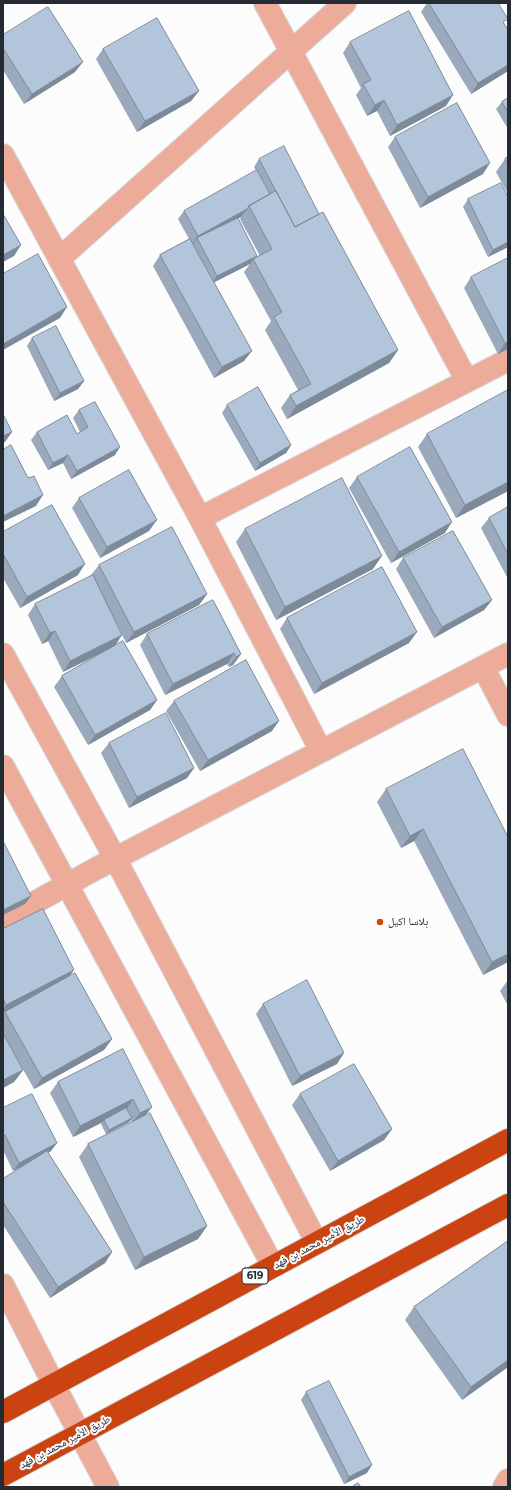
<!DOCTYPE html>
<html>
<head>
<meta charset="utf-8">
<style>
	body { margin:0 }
	#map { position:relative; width:511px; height:1490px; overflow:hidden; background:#fcfcfc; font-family:Montserrat,sans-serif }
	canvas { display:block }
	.frame { position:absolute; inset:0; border:4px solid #242b33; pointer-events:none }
</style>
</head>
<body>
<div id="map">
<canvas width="511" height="1490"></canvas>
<div class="frame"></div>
</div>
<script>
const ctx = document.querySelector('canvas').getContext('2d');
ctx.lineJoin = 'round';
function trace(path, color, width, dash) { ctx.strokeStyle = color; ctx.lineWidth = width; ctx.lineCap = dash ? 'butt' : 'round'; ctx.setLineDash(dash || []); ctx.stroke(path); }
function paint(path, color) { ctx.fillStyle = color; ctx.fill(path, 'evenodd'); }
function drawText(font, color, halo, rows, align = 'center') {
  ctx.font = font + ' Montserrat,"Noto Naskh Arabic",sans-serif'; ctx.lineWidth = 4; ctx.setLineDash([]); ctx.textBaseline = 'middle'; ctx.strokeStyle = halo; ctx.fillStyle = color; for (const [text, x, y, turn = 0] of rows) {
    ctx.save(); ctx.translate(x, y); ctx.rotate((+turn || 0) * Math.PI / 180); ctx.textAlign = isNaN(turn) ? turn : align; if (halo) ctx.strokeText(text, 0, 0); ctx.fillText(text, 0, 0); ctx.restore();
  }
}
const minor = new Path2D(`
	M265,3L467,381
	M3,155L200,518L321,751
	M59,259L345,3
	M200,518L508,360
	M3,654L115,858L317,1243
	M483,667L508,715
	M3,766L273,1266
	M3,920L99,867L508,654
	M3,1285L54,1385L108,1487
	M504,1487L508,1480`);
const highway = new Path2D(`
	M3,1412L508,1140
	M3,1475L508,1205`);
trace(minor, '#d5d6d8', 24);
trace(highway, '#d5d6d8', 24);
trace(minor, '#edac99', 22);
trace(highway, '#cb4311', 22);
paint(new Path2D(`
	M427,3H498L504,24L508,30V71L471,94L421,12Z
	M3,35L75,72L24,104L3,70Z
	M350,42L446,106L390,136L377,111L367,116L356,95L361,88L343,53Z
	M103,49L199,91L191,101L137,132L96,59Z
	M508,98V129L496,109L502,102Z
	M395,137L483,174L420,208L388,147Z
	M508,157V194L496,172L505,159Z
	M259,159L319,214L398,350L389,363L287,419L281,408L290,395L298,390L265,330L271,321L244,272L250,264L214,282L244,361L214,378L153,266L160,255L189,239L178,219L184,211L256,171L254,167ZM241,217L240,219L260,256L255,258L238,218Z
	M468,199L508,247L488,257L463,207Z
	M471,277L508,349L498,354L464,288Z
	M32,338L84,381L78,389L54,401L27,346Z
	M227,405L291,445L286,453L255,471L222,413Z
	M79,410L115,455L71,479L63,463L48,470L31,440L37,432L77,434L80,432L73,418Z
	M427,434L508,491L456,518L418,447Z
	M357,477L445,533L391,563L349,488Z
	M79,498L149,531L100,558L72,508Z
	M508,507V579L481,528L489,518Z
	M245,529L373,569L276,620L236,542Z
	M3,532L78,575L20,608L3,578Z
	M403,558L492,600L484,610L434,638L396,569Z
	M99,565L207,594L199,605L126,643L117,624L115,646L157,700L150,710L88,745L54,687L62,676L112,648L63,672L48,641L42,644L28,615L35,604L92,576L91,575Z
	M287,618L409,643L314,694L280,629Z
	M147,634L241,654L233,665L229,667L227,664L165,695L140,645Z
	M174,701L272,731L200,771L166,711Z
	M109,743L194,768L187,778L129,808L101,753Z
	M386,789L508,837V962L483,975L414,841L401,848L377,802Z
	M3,929L69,976L112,1039L104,1050L34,1089L4,1035L23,1070L14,1082L3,1088V1016L5,1012L16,1007L3,1013Z
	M508,980V1006L500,991Z
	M263,1004L337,1064L292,1086L256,1014Z
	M123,1049L146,1115L207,1226L198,1239L135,1270L79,1157L88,1144L132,1122L131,1120L129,1122L106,1134L101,1124L103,1122L73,1137L50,1093L58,1082Z
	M300,1094L392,1129L384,1140L330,1171L292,1105Z
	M3,1108L51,1151L48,1153L112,1252L105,1263L50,1298L3,1225V1179L27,1164L13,1171L3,1150Z
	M508,1241V1367L462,1400L405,1320L414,1307Z
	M306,1392L367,1473L344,1484L301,1400Z`), '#9aa9bb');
paint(new Path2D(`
	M83,62L75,72L24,104L32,94Z
	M508,65V71L471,94L478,83Z
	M199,91L191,101L137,132L145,121Z
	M453,95L446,106L390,136L397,125Z
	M384,100L377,111L367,116L375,105Z
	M490,163L483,174L420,208L428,197Z
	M247,209L241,217L199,241L197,238L194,243L192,244L198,236Z
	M508,242V247L488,257L493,250Z
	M21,245L14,256L3,262V255Z
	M257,256L254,260L253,259L250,264L211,284L217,276Z
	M67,307L60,318L3,350V344Z
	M508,342V349L498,354L505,343Z
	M398,350L389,363L287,419L296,406Z
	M252,351L244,361L214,378L222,367Z
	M84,381L78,389L54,401L60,393Z
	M12,432L5,442L3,443V436Z
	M291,445L286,453L255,471L260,463Z
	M120,447L115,455L71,479L77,471Z
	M68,455L63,463L48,470L53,463Z
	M508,482V491L456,518L465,505Z
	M43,495L36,506L3,522V516Z
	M157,520L149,531L100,558L107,547Z
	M452,522L445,533L391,563L399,552Z
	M382,556L373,569L276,620L285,607Z
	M85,564L78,575L20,608L27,597Z
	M207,594L199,605L126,643L134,632Z
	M492,600L484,610L434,638L442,627Z
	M55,631L48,641L42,644L50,633Z
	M417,632L409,643L314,694L322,683Z
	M122,635L115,646L63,672L70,661Z
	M234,653L227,664L165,695L173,684Z
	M241,654L233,665L229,667L236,657Z
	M157,700L150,710L88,745L95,735Z
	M279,721L272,731L200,771L208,760Z
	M194,768L187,778L129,808L137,797Z
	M423,829L414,841L401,848L410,836Z
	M31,896L25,904L3,915V910Z
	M508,954V962L483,975L492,962Z
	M74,970L66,981L3,1013V1009L6,1005Z
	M112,1039L104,1050L34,1089L42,1078Z
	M344,1053L337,1064L292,1086L300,1076Z
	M23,1070L14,1082L3,1088V1080Z
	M133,1099L126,1110L104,1120L103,1122L73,1137L80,1126Z
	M152,1107L144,1117L132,1123L140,1113Z
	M132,1118L129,1122L106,1134L109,1130Z
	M392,1129L384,1140L330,1171L338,1161Z
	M57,1143L51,1151L13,1171L19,1163Z
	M207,1226L198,1239L135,1270L144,1257Z
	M112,1252L105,1263L50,1298L58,1287Z
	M508,1360V1367L462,1400L471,1387Z
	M372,1465L367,1473L344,1484L349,1477Z`), '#7d8a99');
const building = new Path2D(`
	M429,3H498L508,19L503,22L508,30V65L478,83Z
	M48,7L83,62L32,94L3,48V35Z
	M409,11L453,95L397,125L384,100L375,105L363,84L371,80L350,42Z
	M157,18L199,91L145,121L103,49Z
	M508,98V112L502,102Z
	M457,103L490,163L428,197L395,137Z
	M284,146L319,214L295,227L276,191L259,159Z
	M508,157V164L505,159Z
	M257,170L270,194L249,206L247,209L198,236L184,211Z
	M501,183L508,197V242L493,250L468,199Z
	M276,191L295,227L323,212L398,350L296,406L290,395L311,384L274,317L282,312L253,259L272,249L249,206Z
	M3,214L21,245L3,255Z
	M238,218L257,256L217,276L197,238Z
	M190,239L252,351L222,367L160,255Z
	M38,254L67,307L3,344V274Z
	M508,258V342L505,343L471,277Z
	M56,326L84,381L60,393L32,338Z
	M258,387L291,445L260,463L227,405Z
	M508,390V482L465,505L427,434Z
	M95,402L120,447L77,471L68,455L53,463L37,432L67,415L77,434L88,427L79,410Z
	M3,414L12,432L3,436Z
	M11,445L28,478L34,476L43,495L3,516V450Z
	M410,447L452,522L399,552L357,477Z
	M129,470L157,520L107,547L79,498Z
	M342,478L382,556L285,607L245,529Z
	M52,505L85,564L27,597L3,554V532Z
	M508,507V554L489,518Z
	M172,527L207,594L134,632L99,565Z
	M453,531L492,600L442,627L403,558Z
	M382,567L417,632L322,683L287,618Z
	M93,575L122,635L70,661L55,631L50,633L35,604Z
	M213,600L241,654L236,657L234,653L173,684L147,634Z
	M123,641L157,700L95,735L62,676Z
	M246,660L279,721L208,760L174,701Z
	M166,713L194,768L137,797L109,743Z
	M463,749L508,837V954L492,962L423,829L410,836L386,789Z
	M3,841L31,896L3,910Z
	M43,909L74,970L6,1005L3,998V929Z
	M75,973L112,1039L42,1078L5,1012Z
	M307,980L344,1053L300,1076L263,1004Z
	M3,1033L23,1070L3,1080Z
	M123,1049L152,1107L140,1113L133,1099L80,1126L58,1082Z
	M354,1064L392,1129L338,1161L300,1094Z
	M32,1094L57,1143L19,1163L5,1135L3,1136V1108Z
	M126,1108L132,1118L109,1130L104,1120Z
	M150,1113L207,1226L144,1257L88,1144Z
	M47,1151L112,1252L58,1287L3,1202V1179Z
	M508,1241V1360L471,1387L414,1307Z
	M329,1381L372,1465L349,1477L306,1392Z
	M358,1483L361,1487H352Z`);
paint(building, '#b3c5da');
trace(building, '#7d8a99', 1);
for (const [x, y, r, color] of [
	[380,922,4,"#cf4717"]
]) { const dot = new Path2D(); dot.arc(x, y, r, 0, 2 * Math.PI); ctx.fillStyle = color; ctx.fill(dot); trace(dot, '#fcfcfc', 1.5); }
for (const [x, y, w] of [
	[255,1276,26]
]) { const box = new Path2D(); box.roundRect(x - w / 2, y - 8, w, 16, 3); ctx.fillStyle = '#fcfcfc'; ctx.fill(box); trace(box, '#242b33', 1); }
drawText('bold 10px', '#242b33', null, [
	["619",255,1276]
]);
drawText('11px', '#242b33', '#fcfcfc', [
	["بلاسا اكيل",388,922]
], 'left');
drawText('11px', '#242b33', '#fcfcfc', [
	["طريق الأمير محمد بن فهد",319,1242,-28],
	["طريق الأمير محمد بن فهد",65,1442,-28]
]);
</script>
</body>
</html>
